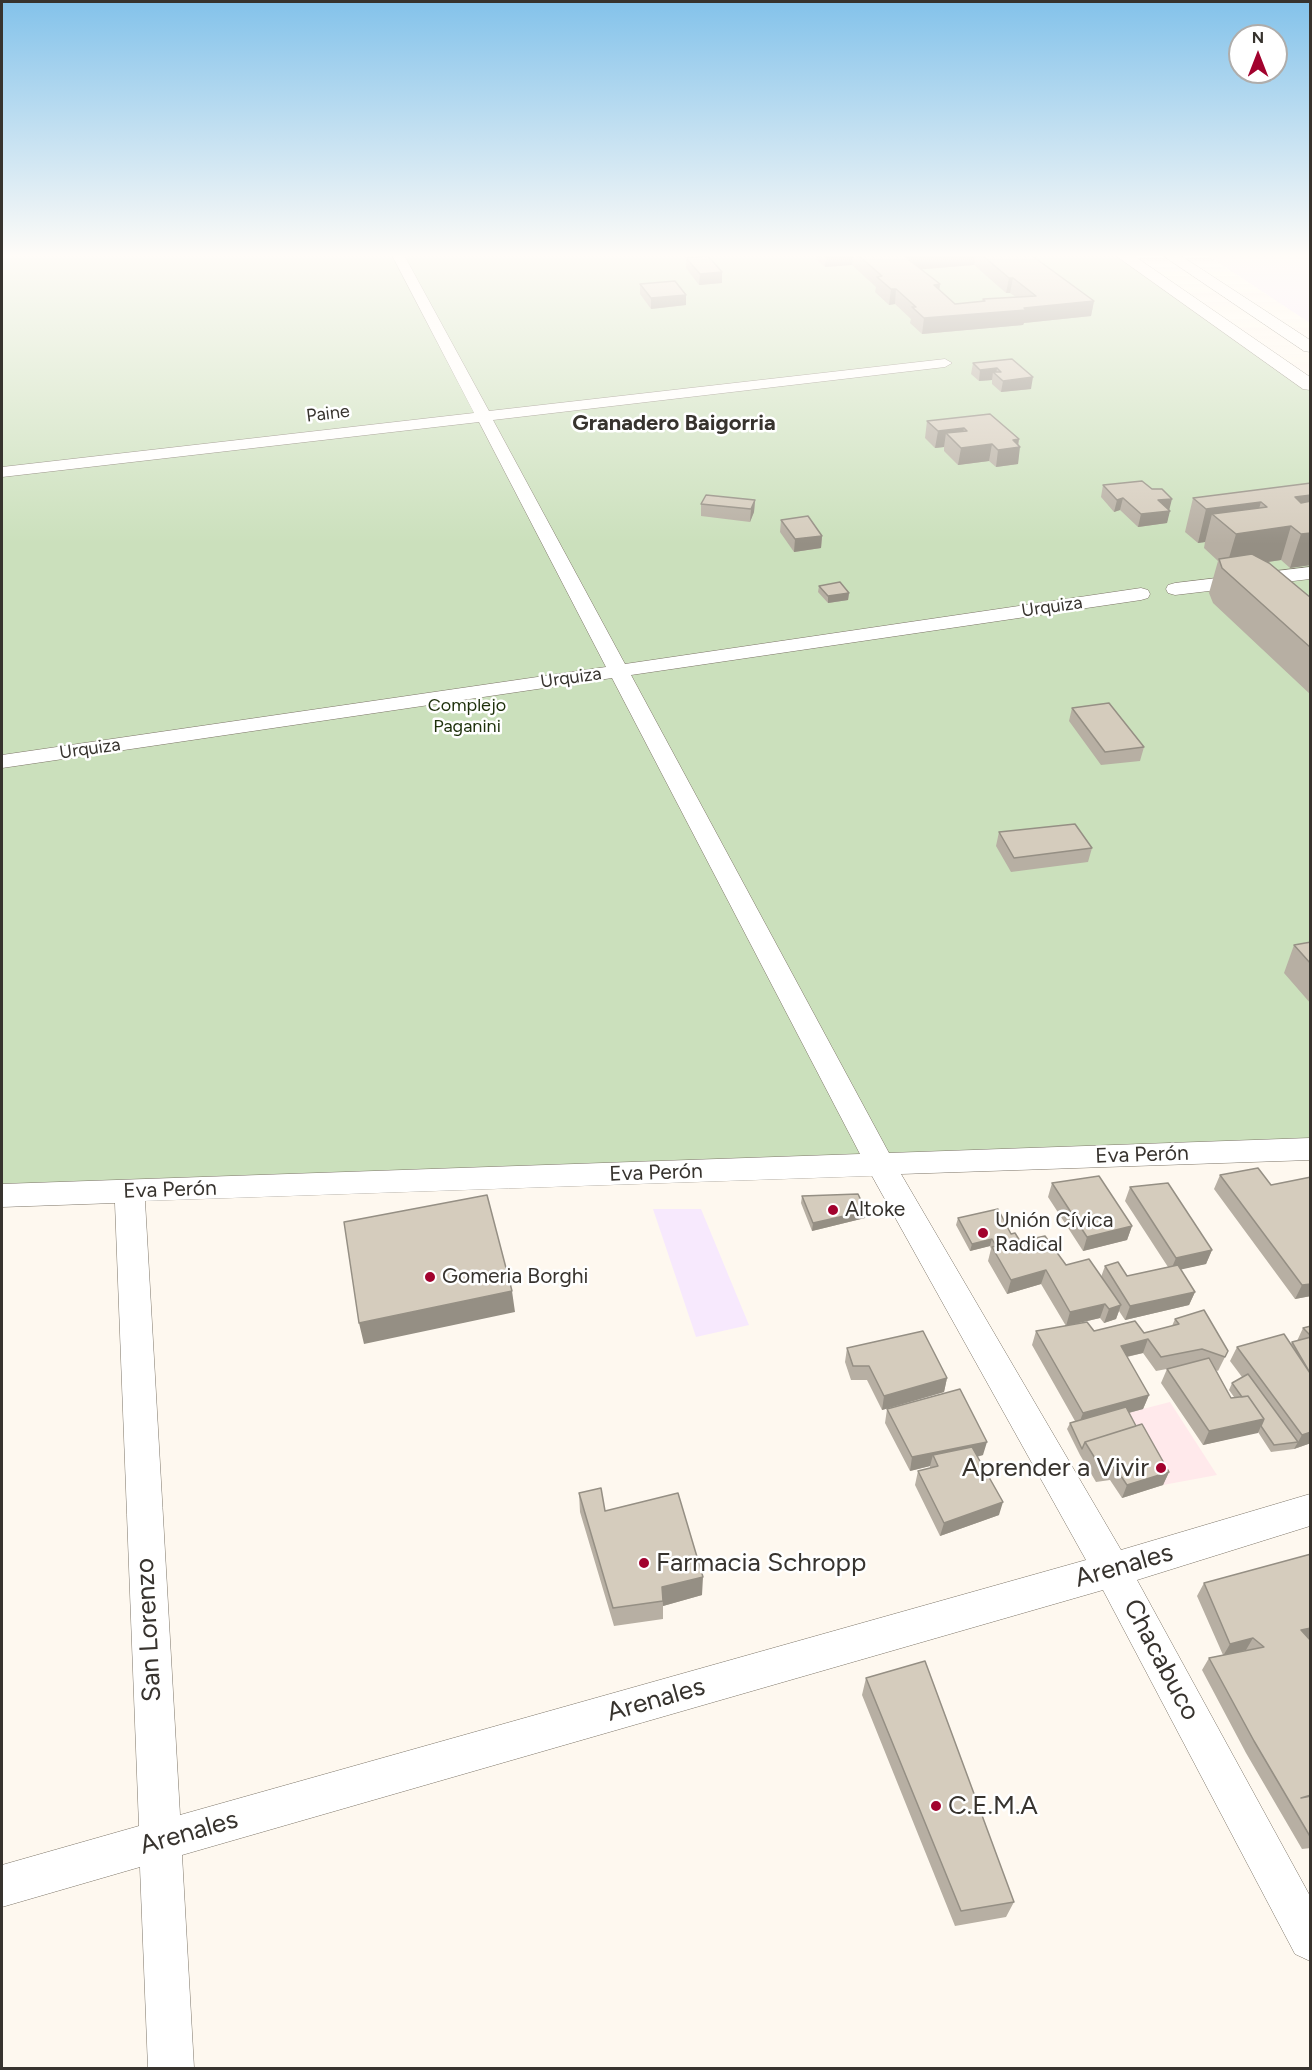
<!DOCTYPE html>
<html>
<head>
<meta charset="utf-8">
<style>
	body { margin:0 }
	#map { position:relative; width:1312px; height:2070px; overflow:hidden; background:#fef8ef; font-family:Figtree,sans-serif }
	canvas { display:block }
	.frame { position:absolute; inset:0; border:3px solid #37332e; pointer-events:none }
	.north { position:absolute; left:1228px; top:24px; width:60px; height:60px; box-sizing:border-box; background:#fff; border:2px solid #afadab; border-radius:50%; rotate:0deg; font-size:16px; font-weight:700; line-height:24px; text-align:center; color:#37332e }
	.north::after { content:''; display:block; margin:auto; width:21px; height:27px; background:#a2022e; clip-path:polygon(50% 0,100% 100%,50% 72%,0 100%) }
</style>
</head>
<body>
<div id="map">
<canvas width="1312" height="2070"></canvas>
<div class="frame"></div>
<div class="north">N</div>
</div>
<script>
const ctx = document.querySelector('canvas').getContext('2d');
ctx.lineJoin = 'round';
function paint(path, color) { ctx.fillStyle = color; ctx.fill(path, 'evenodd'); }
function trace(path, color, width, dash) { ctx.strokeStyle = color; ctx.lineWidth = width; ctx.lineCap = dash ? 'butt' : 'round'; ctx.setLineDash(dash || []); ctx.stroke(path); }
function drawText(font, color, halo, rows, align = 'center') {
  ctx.font = font + ' Figtree,sans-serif'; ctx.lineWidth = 5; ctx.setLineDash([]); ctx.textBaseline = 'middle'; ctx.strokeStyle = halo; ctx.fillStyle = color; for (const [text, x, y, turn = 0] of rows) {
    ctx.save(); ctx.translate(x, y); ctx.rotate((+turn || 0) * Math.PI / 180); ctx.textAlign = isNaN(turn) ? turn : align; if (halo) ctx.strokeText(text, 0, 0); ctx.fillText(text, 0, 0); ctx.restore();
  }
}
paint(new Path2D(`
	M1170,1402L1217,1475L1163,1485L1123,1414Z`), '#ffe9eb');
paint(new Path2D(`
	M1207,255H1310V323Z
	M653,1209H701L749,1325L696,1337Z`), '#f7e9fd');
paint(new Path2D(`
	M2,255H1123L1310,385V1149L2,1195Z`), '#cbe0bc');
const minor = new Path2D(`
	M392,255H404L489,411L945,359L952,363L945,367L493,420L625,664L1141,588L1148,590L1150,594L1148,598L1141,600L631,675L889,1153L1310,1138V1160L901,1174L1121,1550L1310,1494V1526L1137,1580L1310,1896V1961L1295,1954L1103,1590L182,1855L194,2068H148L140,1867L2,1907V1865L139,1826L115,1203L2,1207V1184L860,1154L612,678L2,768V755L606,667L479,422L2,477V467L474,413ZM872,1176L1086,1560L180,1815L145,1201Z
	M1310,567V579L1175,595L1168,593L1166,589L1168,585L1175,583Z`);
const primary = new Path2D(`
	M1115,255H1133L1310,377V390L1303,389Z
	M1162,255H1180L1310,340V352L1304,351Z`);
trace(minor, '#7e7669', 1);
trace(primary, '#7e7669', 1);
paint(minor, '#fff');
paint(primary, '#fff');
paint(new Path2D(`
	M816,255H1031L1094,301L1091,316L1024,323L1023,325L922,334L910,323L911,319L895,304L889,305L875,292L876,287L852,265L825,267L816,259ZM974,265L1006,293H1010L1016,297L983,299L982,301L955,304L939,290L940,284L921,269Z
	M686,258L722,283L699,285L686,268Z
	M640,284L686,295V305L651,309L640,294Z
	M1012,359L1031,389L1001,392L992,384V380L979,381L971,374L973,363Z
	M927,421L1019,439L1018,464L996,467L989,461L958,465L944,451V447L935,448L925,438Z
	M1311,483V565L1290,568L1281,560L1268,562L1311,598V695L1213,603L1209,593L1218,561L1204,548L1205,542L1198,543L1185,532L1193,498Z
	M1103,485L1152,489L1169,510L1167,523L1138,527L1120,510L1114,512L1101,497Z
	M755,500L754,512L750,522L701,516V504Z
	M781,520L822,536L821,548L794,552L780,532Z
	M819,586L849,593L848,600L828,603L818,592Z
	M1072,708L1144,747L1140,761L1101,765L1069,721Z
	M999,832L1092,848L1088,862L1011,872L996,846Z
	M1294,945L1311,964V1004L1284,973Z
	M1220,1175L1311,1296L1295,1299L1214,1189Z
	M1052,1183L1132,1226L1127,1240L1083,1251L1048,1197Z
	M1130,1187L1212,1250L1206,1264L1180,1269L1195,1292L1189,1305L1125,1320L1119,1311L1116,1319L1104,1323L1100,1318L1066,1326L1041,1284L1007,1294L988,1261L991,1249L990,1246L970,1251L956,1225L958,1218L1011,1234L1020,1241L1066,1265L1101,1277L1105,1266L1127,1276L1168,1267L1125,1201Z
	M802,1196L866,1211L865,1218L812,1231L801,1203Z
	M1175,1319L1228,1351L1218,1371L1216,1370L1231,1398L1234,1397L1229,1390L1232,1383L1242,1377L1230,1361L1237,1347L1291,1344L1292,1342L1297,1341L1303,1328L1311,1326V1443L1294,1449L1271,1452L1258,1432L1203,1445L1161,1383L1167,1369L1172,1368L1156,1371L1143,1353L1127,1357L1149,1395L1143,1409L1129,1413L1136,1426L1169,1472L1163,1485L1122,1498L1110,1480L1096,1482L1080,1455L1067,1429L1070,1423L1075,1421L1032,1345L1036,1331H1094L1144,1333L1172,1326Z
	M847,1348L947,1378L944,1392L882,1410L867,1380H851L845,1362Z
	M887,1409L983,1455L977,1457L999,1515L940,1536L915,1485L918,1471L930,1468V1466L910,1471L885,1423Z
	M579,1493L605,1511L702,1595L663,1606V1619L614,1626L580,1512Z
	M1311,1554V1638L1309,1639L1311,1641V1848L1302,1849L1246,1753L1202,1670L1209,1658L1223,1655L1197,1596L1204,1583Z
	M866,1678L1014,1902L1006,1917L955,1926L862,1695Z`), '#b7afa3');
paint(new Path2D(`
	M826,255H853L852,265L825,267Z
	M922,255H976L974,265L902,271L904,256Z
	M722,272V283L699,285L700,274Z
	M1009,278H1013L1010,293H1006Z
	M940,284L938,300L934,285Z
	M891,289H896L895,304L889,305Z
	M686,295V305L651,309V298Z
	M1094,301L1091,316L1024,323L1023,325L922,334L924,318Z
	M997,368L996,375L993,372L992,380L979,381L980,370Z
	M1033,377L1031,389L1001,392L1003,381Z
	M964,428L961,445L946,433L944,447L935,448L938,431Z
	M1019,439L1017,447H1020L1018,464L996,467L998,450L1013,440Z
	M992,444L989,461L958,465L961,448Z
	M1311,495V527L1291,526L1281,560L1226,568L1236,534L1212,514L1205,542L1198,543L1206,509L1261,502L1252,532L1295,497Z
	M1123,498L1120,510L1114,512L1117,500Z
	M1172,499L1169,511L1158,500Z
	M755,500L754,512L750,522L751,509Z
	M1170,511L1167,523L1138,527L1141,514Z
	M1311,533V565L1290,568L1301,534Z
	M822,536L821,548L794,552L795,539Z
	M849,593L848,600L828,603V596Z
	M866,1211L865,1218L812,1231L813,1223Z
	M1132,1226L1127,1240L1083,1251L1087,1237Z
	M992,1239L990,1246L970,1251L972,1244Z
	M1212,1250L1206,1264L1170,1272L1176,1258Z
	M1046,1270L1041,1284L1007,1294L1011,1280Z
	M1311,1284V1296L1295,1299L1302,1285Z
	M512,1291L515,1312L364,1344L359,1323Z
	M1195,1292L1189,1305L1125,1320L1130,1306Z
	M1105,1304L1100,1318L1066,1326L1070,1312Z
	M1121,1305L1116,1319L1104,1323L1109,1309Z
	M1148,1339L1143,1353L1116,1359L1121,1346Z
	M947,1378L944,1392L882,1410L884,1396Z
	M1149,1395L1143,1409L1078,1426L1083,1413Z
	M1264,1419L1258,1433L1203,1445L1209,1431Z
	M1311,1432V1443L1294,1449L1302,1435Z
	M987,1442L983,1455L938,1465L933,1455L930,1466L910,1471L912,1457Z
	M1169,1472L1163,1485L1122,1498L1127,1485Z
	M1003,1502L999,1515L940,1536L944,1523Z
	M703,1577L702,1595L663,1606L662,1587Z
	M1311,1628V1638L1293,1642L1301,1630Z
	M1253,1638L1246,1650L1223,1656L1230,1644Z`), '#958f84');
const building = new Path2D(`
	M858,255H922L904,256L940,284L934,285L955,304L985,301L983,299L1036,296L1013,278H1009L982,255H1031L1094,301L1024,308L1026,310L924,318L912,307H916L896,289H891L877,277L882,276Z
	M708,256L722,272L700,274L686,258Z
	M675,281L686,295L651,298L640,284Z
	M1012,359L1033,377L1003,381L993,372H1001L997,368L980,370L973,363Z
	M990,414L1019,439L1013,440L1020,447L998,450L992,444L961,448L946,433L967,431L964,428L938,431L927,421Z
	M1142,481L1152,489H1162L1172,499L1158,500L1170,511L1141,514L1123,498L1117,500L1103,485Z
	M1311,483V495L1295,497L1301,503L1311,501V533L1301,534L1291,526L1236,534L1212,514L1267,507L1261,502L1206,509L1193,498Z
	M706,495L755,500L751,509L701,504Z
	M808,516L822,536L795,539L781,520Z
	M1252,554L1269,563L1311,598V648L1222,568L1219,559Z
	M840,582L849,593L828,596L819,586Z
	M1109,703L1144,747L1105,752L1072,708Z
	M1075,824L1092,848L1014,858L999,832Z
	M1311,942V964L1294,945Z
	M1258,1168L1271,1185L1311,1177V1284L1302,1285L1220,1175Z
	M1099,1176L1132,1226L1087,1237L1052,1183Z
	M1168,1183L1212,1250L1176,1258L1130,1187Z
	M858,1194L866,1211L813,1223L802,1196Z
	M487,1195L512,1291L359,1323L344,1222Z
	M998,1209L1011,1234L1015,1233L1020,1241L996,1246L992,1239L972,1244L958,1218Z
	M1045,1236L1066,1265L1089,1259L1121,1305L1109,1309L1105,1304L1070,1312L1046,1270L1011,1280L992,1247Z
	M1118,1262L1127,1276L1178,1265L1195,1292L1130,1306L1105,1266Z
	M1204,1310L1228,1351L1225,1357L1202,1349L1161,1357L1148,1339L1121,1346L1149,1395L1083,1413L1036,1331L1087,1322L1094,1331L1135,1321L1144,1333L1179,1324L1175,1319Z
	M1311,1326V1336L1303,1328Z
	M923,1331L947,1378L884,1396L869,1366H853L847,1348Z
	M1284,1334L1310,1373L1292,1342L1311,1337V1432L1302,1435L1237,1347Z
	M1209,1358L1231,1398L1248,1396L1264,1419L1209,1431L1167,1369Z
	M1248,1374L1298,1442L1274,1445L1261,1426L1264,1419L1248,1396L1242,1397L1232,1383Z
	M960,1389L987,1442L912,1457L887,1409Z
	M1126,1407L1136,1426L1085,1442L1082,1449L1070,1423Z
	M1142,1424L1169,1472L1127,1485L1115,1467L1101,1468L1085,1442Z
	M972,1447L1003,1502L944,1523L918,1471L938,1466L933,1455Z
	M601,1488L605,1511L678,1493L703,1577L662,1587L663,1601L613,1608L579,1493Z
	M1311,1554V1628L1301,1630L1311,1641V1795L1301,1798L1311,1796V1838L1254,1741L1209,1658L1264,1647L1253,1638L1230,1644L1204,1583Z
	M925,1661L1014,1902L961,1911L866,1678Z`);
paint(building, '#d5ccbd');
trace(building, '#958f84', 1.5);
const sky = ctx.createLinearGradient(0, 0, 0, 544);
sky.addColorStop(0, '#83c2ea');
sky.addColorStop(0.47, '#fffcf8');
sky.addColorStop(1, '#fffcf800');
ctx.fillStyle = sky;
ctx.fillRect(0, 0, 1312, 544);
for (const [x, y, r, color] of [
	[833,1210,6,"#a2022e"],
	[983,1233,6,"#a2022e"],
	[430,1277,6,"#a2022e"],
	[1161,1468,6,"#a2022e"],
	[644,1563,6,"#a2022e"],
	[936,1806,6,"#a2022e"]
]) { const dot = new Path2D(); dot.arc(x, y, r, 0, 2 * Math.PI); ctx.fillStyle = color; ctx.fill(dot); trace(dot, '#fff', 2); }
drawText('18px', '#37332e', '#fff', [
	["Paine",328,414,-7],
	["Urquiza",1052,607,-8],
	["Urquiza",571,678,-8],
	["Urquiza",90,749,-8]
]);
drawText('18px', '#1d300a', '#fff', [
	["Complejo",467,706],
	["Paganini",467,727]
]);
drawText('21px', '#37332e', '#fff', [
	["Eva Perón",1142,1155,-2],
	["Eva Perón",656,1173,-2],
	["Eva Perón",170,1190,-2]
]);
drawText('21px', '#37332e', '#fff', [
	["Altoke",845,1210],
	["Unión Cívica",995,1221],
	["Radical",995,1245],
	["Gomeria Borghi",442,1277]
], 'left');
drawText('bold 22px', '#37332e', '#fff', [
	["Granadero Baigorria",674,424]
]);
drawText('26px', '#37332e', '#fff', [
	["Aprender a Vivir",1149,1468,"right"],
	["Farmacia Schropp",656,1563],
	["C.E.M.A",948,1806]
], 'left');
drawText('26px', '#37332e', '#fff', [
	["Arenales",1124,1566,-16],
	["San Lorenzo",149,1630,-93],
	["Chacabuco",1161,1660,62],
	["Arenales",656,1700,-16],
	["Arenales",189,1833,-16]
]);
</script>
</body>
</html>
